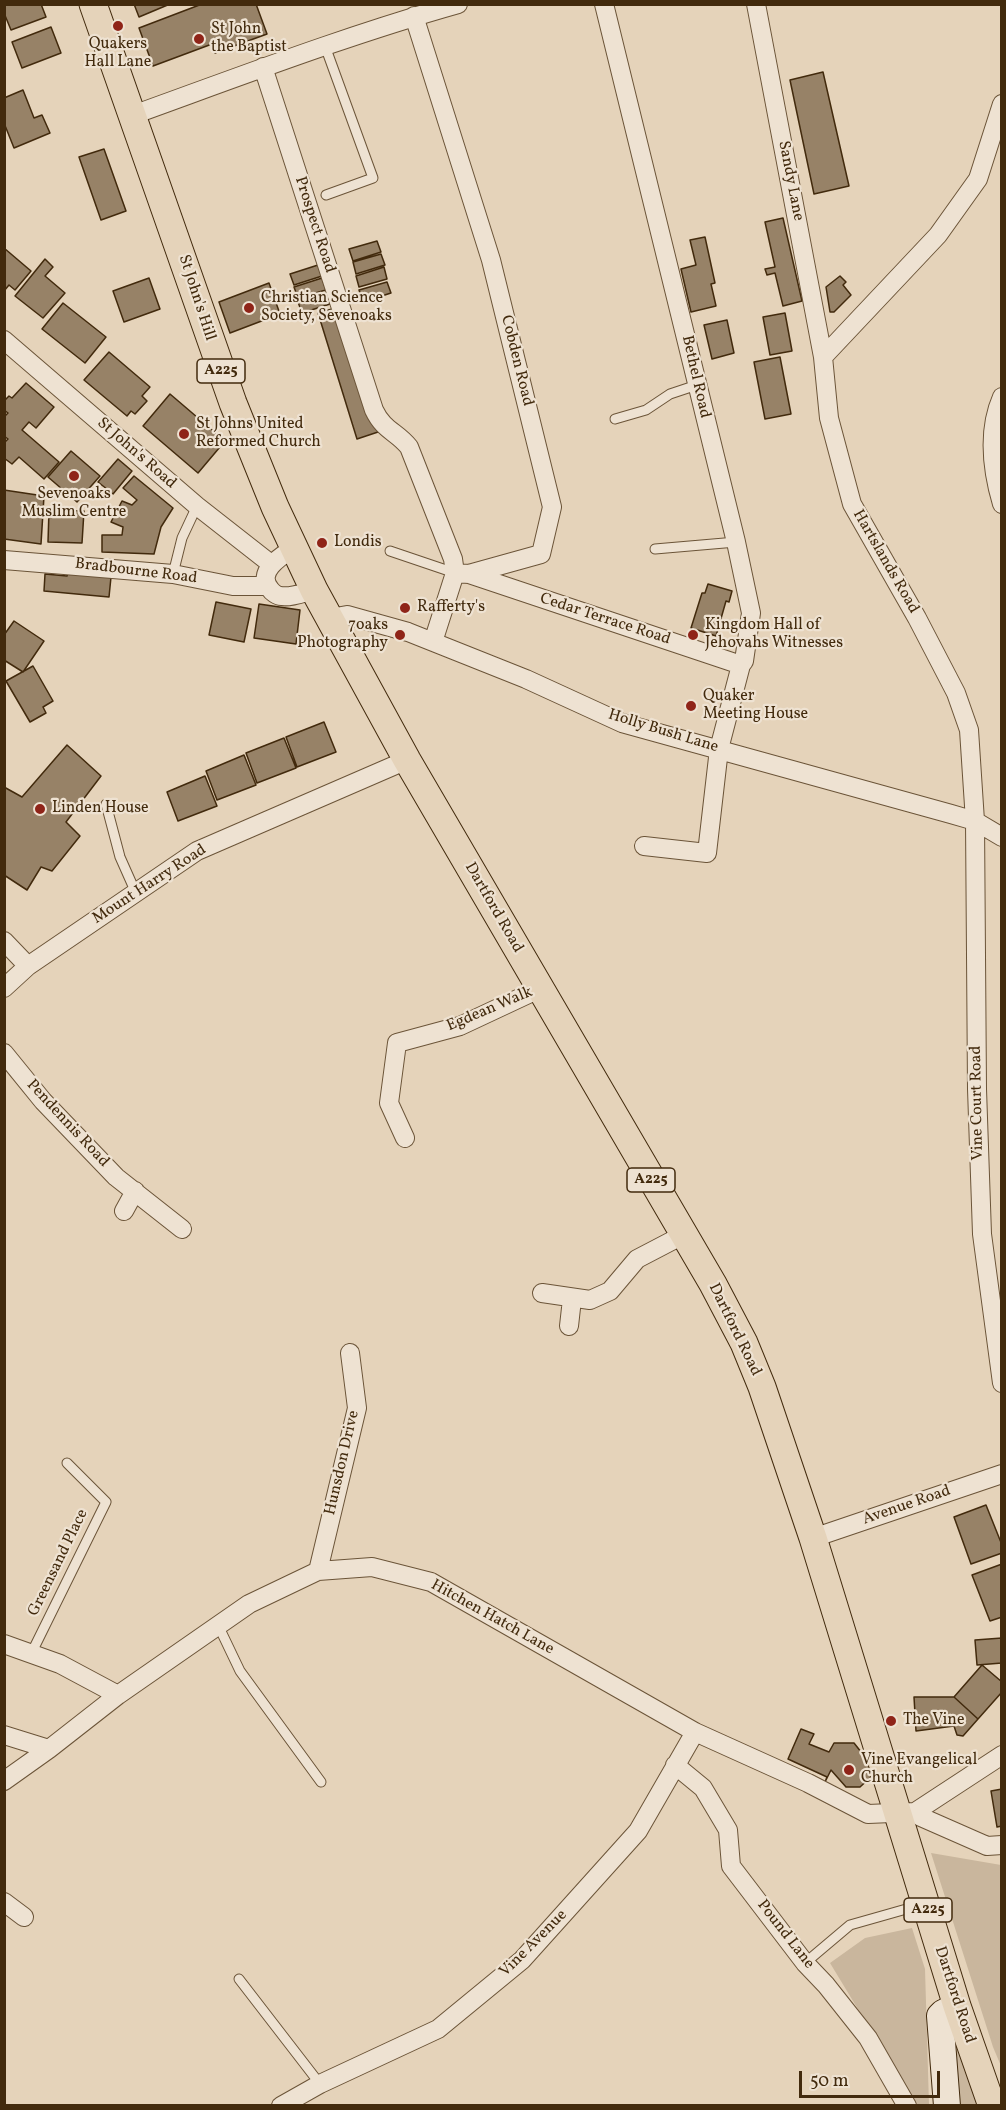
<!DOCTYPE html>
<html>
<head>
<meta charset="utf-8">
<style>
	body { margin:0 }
	#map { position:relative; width:1006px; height:2110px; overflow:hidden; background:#e5d3ba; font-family:Vollkorn,serif }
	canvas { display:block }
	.frame { position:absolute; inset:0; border:6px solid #422a0d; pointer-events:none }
	.scale { position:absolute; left:799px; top:2071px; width:141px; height:27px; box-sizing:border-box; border:3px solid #422a0d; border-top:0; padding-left:8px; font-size:18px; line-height:21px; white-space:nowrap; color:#422a0d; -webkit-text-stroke:4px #eee2d2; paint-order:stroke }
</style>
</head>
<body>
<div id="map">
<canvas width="1006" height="2110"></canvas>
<div class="frame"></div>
<div class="scale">50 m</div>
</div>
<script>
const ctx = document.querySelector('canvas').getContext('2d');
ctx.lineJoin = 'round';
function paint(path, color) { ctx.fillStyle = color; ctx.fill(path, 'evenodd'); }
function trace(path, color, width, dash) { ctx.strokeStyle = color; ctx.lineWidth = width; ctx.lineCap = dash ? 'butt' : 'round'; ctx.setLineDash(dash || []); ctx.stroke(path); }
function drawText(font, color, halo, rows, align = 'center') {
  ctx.font = font + ' Vollkorn,serif'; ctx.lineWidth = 4.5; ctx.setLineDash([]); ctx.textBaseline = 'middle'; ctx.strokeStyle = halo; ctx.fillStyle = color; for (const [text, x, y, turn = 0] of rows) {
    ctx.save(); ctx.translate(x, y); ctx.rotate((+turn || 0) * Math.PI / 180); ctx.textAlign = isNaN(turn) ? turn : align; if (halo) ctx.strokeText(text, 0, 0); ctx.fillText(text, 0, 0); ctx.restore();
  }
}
paint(new Path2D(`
	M931,1853L1001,1865V2066L993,2047Z
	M912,1928L925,1969L929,2105H916L830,1963L865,1938Z
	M957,2051L960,2052L981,2105H955L954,2052Z`), '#c9b69d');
const building = new Path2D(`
	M4,4H41L46,17L11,30L4,13Z
	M134,4H170L139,17Z
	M202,4H256L267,34L215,53L212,44L153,66L139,28Z
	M51,27L61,53L22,68L12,42Z
	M823,72L849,186L814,194L790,80Z
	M23,90L34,118L42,115L50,133L14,148L4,123V98Z
	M104,149L126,211L101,220L79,157Z
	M783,218L802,301L783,306L775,273L767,275L765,269L775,267L765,222Z
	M705,237L715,283L711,284L716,306L691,312L681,269L696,265L690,240Z
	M377,241L381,252L353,261L349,249Z
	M4,248L31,271L15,290L9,285L4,291Z
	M381,254L385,265L356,274L353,262Z
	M45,259L53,267L45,276L65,293L43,318L15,296Z
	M318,265L322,276L294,285L290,274Z
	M384,267L387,279L359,287L356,276Z
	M840,276L846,282L843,285L851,295L834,312H830L826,287Z
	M149,278L160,309L124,322L113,291Z
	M322,278L326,290L298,298L294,287Z
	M387,282L391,293L363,302L359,290Z
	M269,283L280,314L230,333L219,302Z
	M326,293L330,304L302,313L298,302Z
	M63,303L106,337L85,363L42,329Z
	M339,307L378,432L357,439L318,313Z
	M785,313L792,351L770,355L763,317Z
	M727,320L734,353L712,359L704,325Z
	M109,352L150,387L142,396L147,401L135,414L131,411L127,416L84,380Z
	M780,357L791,414L765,419L754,362Z
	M26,383L54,407L36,428L29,422L22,430L59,462L44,479L19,457L12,464L4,458V443L8,439L4,436V417L8,413L4,410V401L9,396L12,398Z
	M170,394L225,441L198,473L143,426Z
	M71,451L100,476L77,502L48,477Z
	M118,459L132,471L113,494L98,482Z
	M134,476L173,508L161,527L154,554L102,552V535H122L123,527L111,522L122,501L132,505L137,500L123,488Z
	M4,490L44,496L41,544L4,539Z
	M49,510L84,511L82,543L48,542Z
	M68,573L111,577L109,597L44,591L45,574L67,576Z
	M708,584L732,591L729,602L726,601L716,636L691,628L702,593H705Z
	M216,602L251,609L244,642L209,635Z
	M259,604L300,610L296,644L254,638Z
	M14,621L44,641L23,672L4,660V635Z
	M33,666L53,701L43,707L46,713L30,722L6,681Z
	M324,722L336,752L297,767L286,737Z
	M284,738L296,768L257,783L246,753Z
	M67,745L101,776L66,822L80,836L52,871L41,867L27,890L4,875V787L22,797Z
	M244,755L256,785L217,800L206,771Z
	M205,776L217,806L178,821L167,792Z
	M986,1505L1002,1545V1553L971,1564L954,1517Z
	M1002,1564V1617L990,1621L972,1575Z
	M1002,1638V1663L977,1665L975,1640Z
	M982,1665L1002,1682V1692L978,1719L954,1697Z
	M914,1697H954L978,1719L963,1736L957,1735L954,1726L916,1731Z
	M801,1729L814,1734L809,1744L829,1752L834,1743H854L869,1762L872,1776L860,1787H846L831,1770L825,1782L827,1777L788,1759Z
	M1002,1789V1826L997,1827L991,1791Z`);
paint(building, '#978267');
trace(building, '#422a0d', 1.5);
const lane = new Path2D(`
	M325,46L373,178L326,195
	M615,419L646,410L670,394L697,385
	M655,549L736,542
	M390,551L455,573
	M173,574L182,538L197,506
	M106,804L120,857L136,893
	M218,1625L240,1671L321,1782
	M31,1654L106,1502L67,1463
	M805,1963L850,1925L924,1904
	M239,1979L320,2084`);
const street = new Path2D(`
	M604,4L736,542L751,613L744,661L741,665L719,749L707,853L644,846
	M756,4L823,357
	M414,16L491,260L552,507L541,554L469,574L455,573L433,642
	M263,67L374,410C384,431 396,431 409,447L453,559L455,573
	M1002,104L978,179L938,235L823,357L829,418L852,504L917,618L956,693L969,730L975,821L977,1089L982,1234L1002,1383
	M133,115C241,76 348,35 458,4
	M4,340L197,506L271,564
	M1002,397C987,431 992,470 1002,504
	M295,547C283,555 255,571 270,589C272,592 277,596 281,596C291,598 305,592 314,590
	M4,560L173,574L233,586H267
	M469,574L741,665
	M330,618L347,615L408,632L526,679L622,723L951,814L975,821L1002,837
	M4,941L28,966
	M4,988L28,966L197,851L407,760
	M4,1053L43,1101L116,1177L182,1229
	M405,1138L389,1103L397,1043L460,1026L539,989
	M124,1211L135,1191
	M542,1293L590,1300L610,1291L637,1259L683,1235
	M569,1326L572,1299
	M813,1538L1002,1474
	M318,1571L357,1408L350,1353
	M4,1644L60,1664L118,1695
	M4,1735L49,1749
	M675,1765L703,1788L728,1830L731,1866L805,1963L826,1985L868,2038L907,2106
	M4,1781L49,1749L118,1695L249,1604L318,1571L372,1567L431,1582L695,1732L808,1783L868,1814L915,1812L1002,1755
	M915,1812L921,1817L987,1846L1002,1845
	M4,1902L24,1917
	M281,2106L320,2084L438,2029L522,1960L638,1831L695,1732`);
const secondary = new Path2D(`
	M947,2106L940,2016L943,2013L957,2006`);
const primary = new Path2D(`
	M93,4L233,403L275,507L314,590L407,760L713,1284L744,1343L762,1387L813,1538L957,2006L992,2106`);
trace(lane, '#6b5438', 11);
trace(street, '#6b5438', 20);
trace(secondary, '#422a0d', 28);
trace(primary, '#422a0d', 29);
trace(lane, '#eee2d2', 9);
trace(street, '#eee2d2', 18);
trace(secondary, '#eee2d2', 26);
trace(primary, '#e5d3ba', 27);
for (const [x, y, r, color] of [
	[118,26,6,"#8f2418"],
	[199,39,6,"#8f2418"],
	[249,308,6,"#8f2418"],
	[184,434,6,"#8f2418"],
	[74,476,6,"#8f2418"],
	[322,543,6,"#8f2418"],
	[405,608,6,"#8f2418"],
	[400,635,6,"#8f2418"],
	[693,635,6,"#8f2418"],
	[691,706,6,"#8f2418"],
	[40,809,6,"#8f2418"],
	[891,1721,6,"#8f2418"],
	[849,1770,6,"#8f2418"]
]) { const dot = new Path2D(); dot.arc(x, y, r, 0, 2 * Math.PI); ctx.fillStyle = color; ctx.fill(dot); trace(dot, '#eee2d2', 2); }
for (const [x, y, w] of [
	[221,371,48],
	[651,1180,48],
	[928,1910,48]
]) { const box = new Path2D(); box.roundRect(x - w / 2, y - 12, w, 24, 4.5); ctx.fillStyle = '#eee2d2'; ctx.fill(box); trace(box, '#422a0d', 1.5); }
drawText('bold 15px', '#422a0d', null, [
	["A225",221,371],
	["A225",651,1180],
	["A225",928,1910]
]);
drawText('16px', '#422a0d', '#eee2d2', [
	["St John",211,30],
	["the Baptist",211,48],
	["Quakers",118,45,"center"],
	["Hall Lane",118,63,"center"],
	["Christian Science",261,299],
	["Society, Sevenoaks",261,317],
	["St Johns United",196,425],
	["Reformed Church",196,443],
	["Sevenoaks",74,495,"center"],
	["Muslim Centre",74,513,"center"],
	["Londis",334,543],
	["Rafferty's",417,608],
	["7oaks",388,626,"right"],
	["Photography",388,644,"right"],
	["Kingdom Hall of",705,626],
	["Jehovahs Witnesses",705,644],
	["Quaker",703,697],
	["Meeting House",703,715],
	["Linden House",52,809],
	["The Vine",903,1721],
	["Vine Evangelical",861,1761],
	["Church",861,1779]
], 'left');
drawText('16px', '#422a0d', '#eee2d2', [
	["Sandy Lane",790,181,79],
	["Prospect Road",314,225,72],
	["St John's Hill",196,298,72],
	["Cobden Road",516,361,76],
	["Bethel Road",695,377,77],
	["St John's Road",136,454,41],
	["Hartslands Road",885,562,60],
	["Bradbourne Road",136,572,7],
	["Cedar Terrace Road",605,620,18],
	["Holly Bush Lane",663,732,17],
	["Mount Harry Road",150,885,-33],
	["Dartford Road",493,908,60],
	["Egdean Walk",490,1010,-23],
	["Vine Court Road",978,1103,-91],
	["Pendennis Road",67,1124,47],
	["Dartford Road",734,1330,64],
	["Hunsdon Drive",343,1463,-77],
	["Avenue Road",907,1506,-19],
	["Greensand Place",59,1563,-64],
	["Hitchen Hatch Lane",492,1618,29],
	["Pound Lane",785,1935,52],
	["Vine Avenue",534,1944,-45],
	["Dartford Road",954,1995,72]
]);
</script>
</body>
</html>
